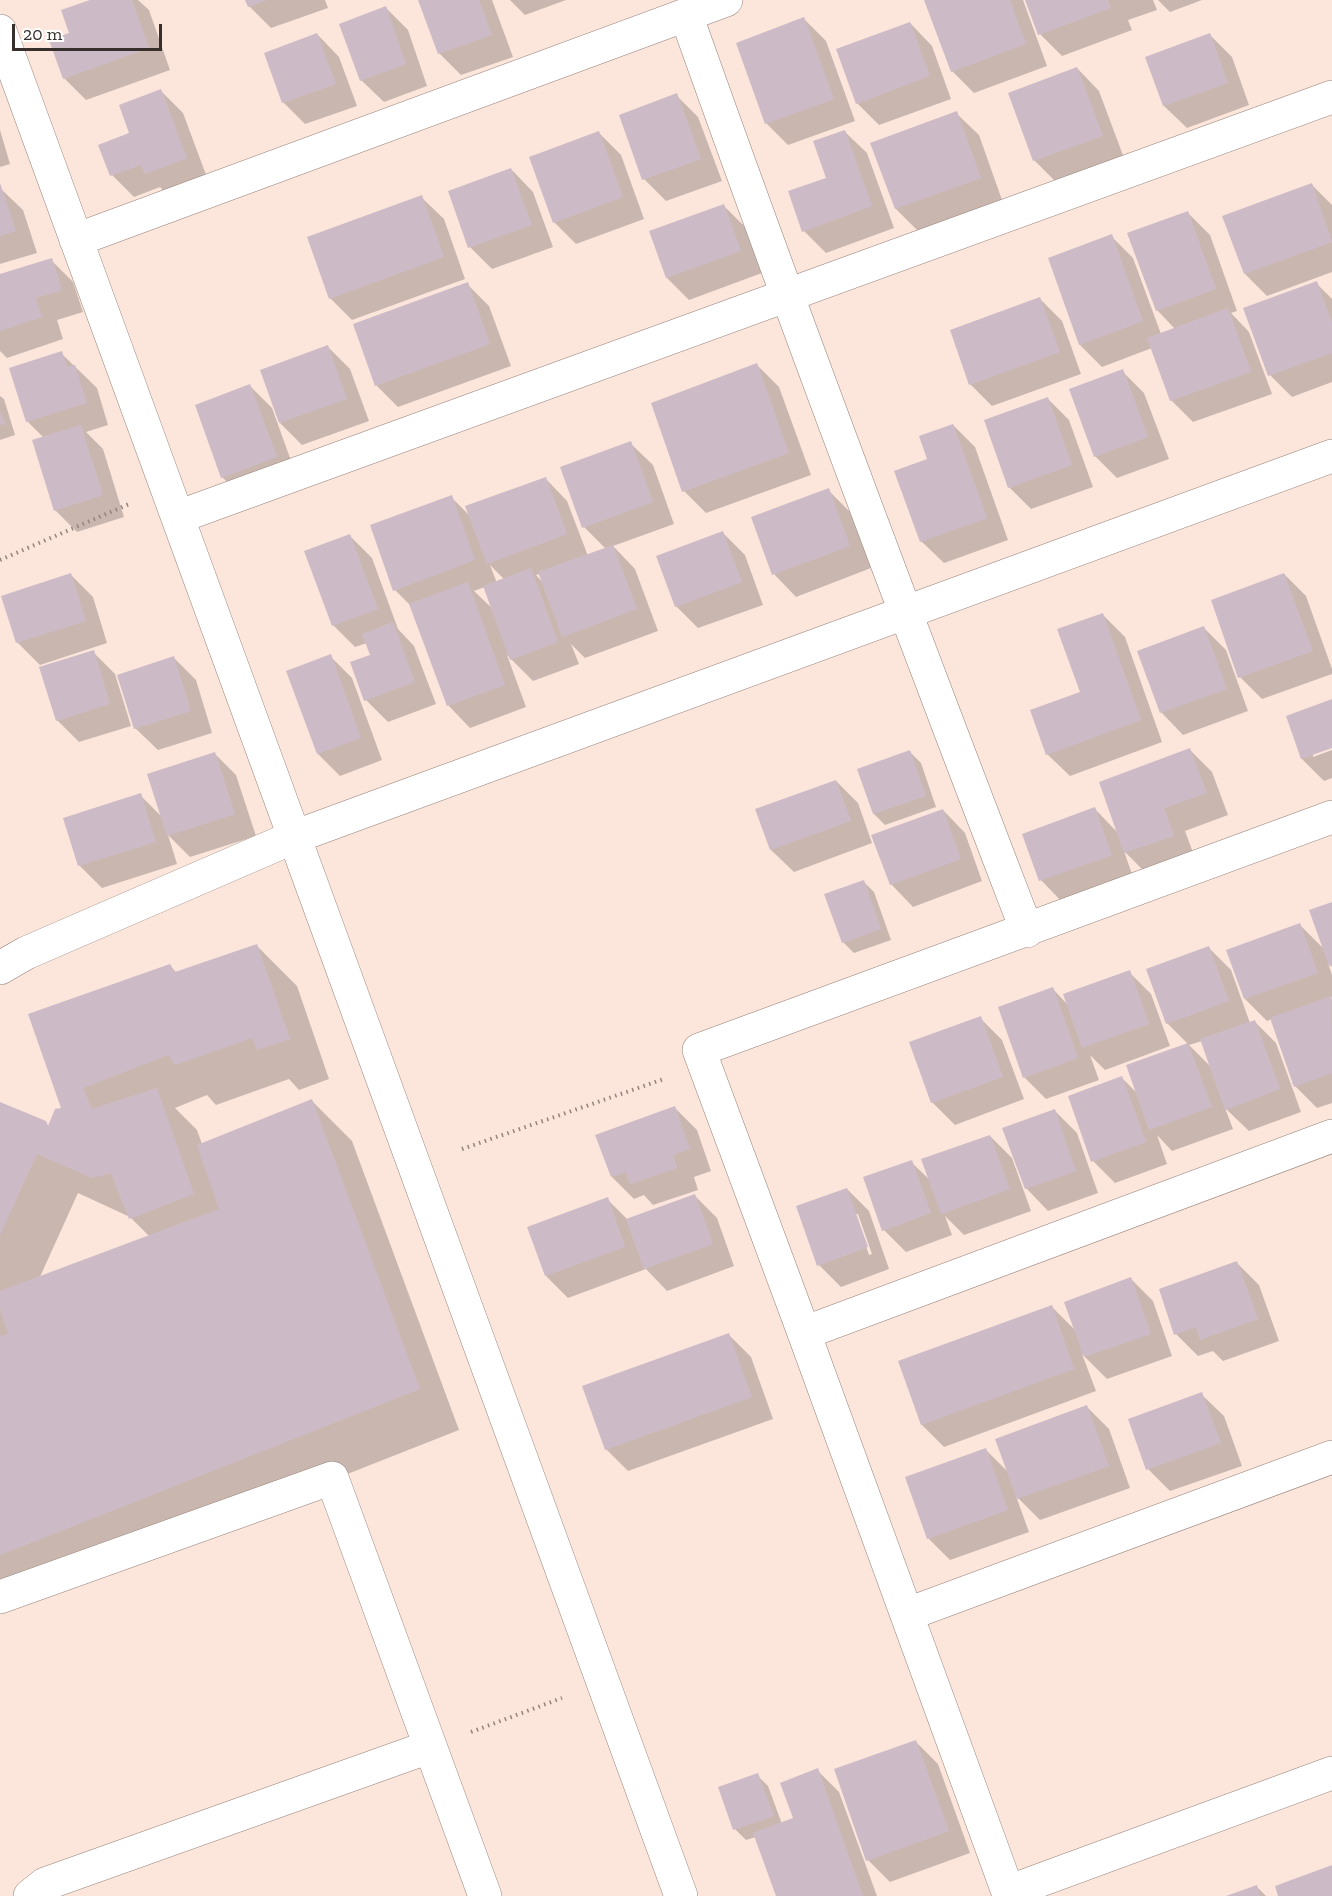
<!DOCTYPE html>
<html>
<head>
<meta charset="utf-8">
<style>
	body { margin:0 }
	#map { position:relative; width:1332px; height:1896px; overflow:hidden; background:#fce5db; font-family:"Zilla Slab",serif }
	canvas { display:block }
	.scale { position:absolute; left:12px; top:24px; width:150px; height:27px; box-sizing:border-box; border:3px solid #372f2b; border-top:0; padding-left:8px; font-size:18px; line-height:21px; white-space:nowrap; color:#372f2b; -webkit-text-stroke:4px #fff; paint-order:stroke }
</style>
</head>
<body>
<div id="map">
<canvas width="1332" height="1896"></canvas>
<div class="scale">20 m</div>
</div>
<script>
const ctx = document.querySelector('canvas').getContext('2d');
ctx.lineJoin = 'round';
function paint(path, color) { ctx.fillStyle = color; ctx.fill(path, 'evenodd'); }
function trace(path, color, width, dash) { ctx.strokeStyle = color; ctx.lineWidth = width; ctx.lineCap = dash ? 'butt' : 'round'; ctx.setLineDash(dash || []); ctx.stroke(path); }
paint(new Path2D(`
	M94,0H138L149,10L170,70L86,100L64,78L71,34Z
	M247,0H325L328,8L271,28L249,6Z
	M420,0H492L513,57L461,75L439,53Z
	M510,0H566L525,15Z
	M930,0H1023L1047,66L974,93L952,71Z
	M1027,0H1153L1157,10L1128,20L1132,30L1062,56L1040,34Z
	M1158,0H1202L1170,12Z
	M386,8L408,30L427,86L384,102L361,80Z
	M804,19L826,41L855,121L788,145L766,123Z
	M910,23L932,46L951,99L879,125L857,103Z
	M317,34L339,57L357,106L305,124L283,102Z
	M1210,35L1232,57L1249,105L1187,128L1164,106L1147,58Z
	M1077,68L1099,91L1124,158L1056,182L1034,160Z
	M161,91L183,113L208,180L168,196L160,187L134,197L112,175L131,134Z
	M676,95L698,117L722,181L666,201L644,179Z
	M956,113L979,135L1002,200L918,231L896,209L872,144Z
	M0,130L10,164L0,167Z
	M844,131L867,153L894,228L826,253L804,231L828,178Z
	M599,133L621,155L644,219L576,244L554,222Z
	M511,169L533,192L553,247L492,269L470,247Z
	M1312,185L1332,205V272L1267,296L1245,274L1224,217Z
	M0,188L23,210L37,253L0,264Z
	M421,197L444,219L465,279L352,320L330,298Z
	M724,206L746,228L762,273L689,300L667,278L651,232Z
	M1188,213L1210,235L1237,311L1231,313L1249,332L1272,394L1193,422L1171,400L1152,348L1102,367L1080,345L1111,236L1133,258L1161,334L1175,329L1157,310Z
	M51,260L73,282L83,312L57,320L63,339L7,358L0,351V276Z
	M1316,283L1332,299V382L1292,397L1270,375Z
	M467,284L489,306L511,366L398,407L376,385Z
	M1040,299L1062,321L1081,374L992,406L970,384Z
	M328,347L350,369L369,421L302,445L280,423Z
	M61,353L97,388L108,425L86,432L103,449L124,517L77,532L55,510L44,438L27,421Z
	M757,365L779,387L811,475L706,513L684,491Z
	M1122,371L1144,393L1169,459L1117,478L1095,456Z
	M250,386L272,408L298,480L245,499L222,477Z
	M0,396L4,399L15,435L0,440Z
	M1047,398L1069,420L1093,487L1031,509L1009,487Z
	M953,425L975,447L1008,540L944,563L921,541L929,460Z
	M630,443L653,465L674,524L613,546L635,569L658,631L585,658L571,644L579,664L533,681L507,655L526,707L470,728L448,705L412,607L395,590L451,497L470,516L545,478L567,501L588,556L606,549L584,527ZM490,565L505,580L497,583ZM540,574L544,584L536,575ZM485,587L494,610L474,591Z
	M828,490L850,512L871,568L796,597L774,574L753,518Z
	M723,533L745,555L763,605L698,628L676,606Z
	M350,536L372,558L398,629L414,646L436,704L388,722L366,700L372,656L367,643L355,647L333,625Z
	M1284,574L1306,596L1332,669V674L1262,699L1240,677Z
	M71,575L93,597L107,643L40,665L18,643L3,597Z
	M1103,615L1125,637L1162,742L1070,776L1047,754L1082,693Z
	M1204,628L1226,650L1248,711L1183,735L1161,712Z
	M93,652L115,674L131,726L79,742L57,720Z
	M330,656L352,678L382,760L340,776L318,754L288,671Z
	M174,658L196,680L212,733L158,750L135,728Z
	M1332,701V746L1313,754V757L1332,750V778L1324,781L1302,759L1287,717Z
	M1190,750L1212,772L1228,815L1185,831L1195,858L1147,874L1124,851L1133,877L1063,903L1041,880L1024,835L1095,809L1118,833Z
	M910,752L921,763L936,807L885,825L874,814L859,770Z
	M214,753L236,775L256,836L190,857L168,835L177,864L102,888L80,866L65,819L140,795L162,817Z
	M836,781L858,803L872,843L794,872L771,850L757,810Z
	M943,810L965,833L982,881L913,907L891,884Z
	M863,881L874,892L891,940L854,953L843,942Z
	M1332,903V967L1328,963L1332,975V997L1331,998L1332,999V1103L1317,1108L1292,1083L1294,1082L1272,1019L1267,1021L1245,999L1300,925L1325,950Z
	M257,946L297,986L329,1079L299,1090L289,1079L216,1105L207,1095L175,1108L197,1130L202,1144L312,1101L352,1141L459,1430L0,1611V1103L45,1122L49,1127L170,966L177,973ZM78,1193L130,1217L150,1237L39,1279Z
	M1209,948L1231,970L1250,1023L1254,1021L1276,1043L1301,1112L1249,1131L1225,1108L1233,1129L1172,1151L1157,1135L1167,1164L1115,1183L1093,1161L1122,1078L1137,1093L1188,1044L1167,1023ZM1202,1041L1212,1068L1189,1045Z
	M1129,972L1151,994L1170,1046L1105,1070L1090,1055L1099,1080L1046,1099L1024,1077L1053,989L1067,1004Z
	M980,1018L1002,1040L1024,1099L955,1125L933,1103L911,1043Z
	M675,1108L697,1130L711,1171L694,1177L698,1190L653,1205L644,1195L634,1199L612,1177L597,1136Z
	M1055,1111L1077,1133L1098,1193L1048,1211L1026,1188Z
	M990,1136L1012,1158L1031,1211L964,1235L945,1216L952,1235L906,1252L884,1230L911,1162L931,1181Z
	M847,1189L869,1211L889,1269L841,1287L819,1265ZM855,1214H858L872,1254L869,1255Z
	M695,1196L717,1218L734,1266L667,1291L646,1269L568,1298L546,1276L607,1199L628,1220Z
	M1237,1263L1259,1285L1279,1341L1223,1361L1213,1351L1198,1356L1176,1334Z
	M1131,1279L1153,1301L1172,1356L1107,1379L1082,1354L1096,1391L944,1447L922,1425L900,1362L1052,1307L1076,1331Z
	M729,1335L751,1357L773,1419L628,1471L606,1449Z
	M1201,1394L1224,1416L1242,1466L1170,1491L1148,1469Z
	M1087,1407L1109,1429L1130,1488L1040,1520L1016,1496L1029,1532L950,1560L928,1538L986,1450L1009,1473Z
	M916,1742L938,1764L970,1853L890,1882L868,1860Z
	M817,1770L839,1792L877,1896H777L756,1837L746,1840L735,1829L757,1775L768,1786L782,1824L794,1819Z
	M1256,1886L1266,1896H1230Z`), '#0003');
paint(new Path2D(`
	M90,0H132L149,48L63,79L49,40L69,33L61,10Z
	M245,0H267L248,7Z
	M418,0H479L492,35L438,54Z
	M924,0H1010L1026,44L951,72Z
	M1025,0H1108L1111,8L1038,35Z
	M386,6L406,64L360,81L339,24Z
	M804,17L834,99L765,124L736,43Z
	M910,22L930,76L856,104L836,49Z
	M317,33L336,84L282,103L264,53Z
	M1210,33L1228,83L1163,106L1145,57Z
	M1077,67L1103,136L1033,161L1008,93Z
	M161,89L187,158L145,174L141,165L110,176L98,145L129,133L119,105Z
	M677,93L701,159L642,180L619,115Z
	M957,111L981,178L895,209L870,143Z
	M845,130L872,206L802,232L788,191L826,178L813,141Z
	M599,131L623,197L553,223L529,157Z
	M511,168L532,225L468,248L448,191Z
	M0,183L16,231L0,236Z
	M1312,183L1332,242L1244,274L1222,216Z
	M422,195L444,257L329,299L307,237Z
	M724,204L741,251L666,278L649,231Z
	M1188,211L1216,289L1156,311L1127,233Z
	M1112,234L1143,321L1079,345L1048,258Z
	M52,258L62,290L36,298L42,317L0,331V274Z
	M1317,281L1332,323V353L1268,376L1243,308Z
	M468,282L490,344L375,386L353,324Z
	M1040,297L1060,352L969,385L950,330Z
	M1228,308L1251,372L1170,401L1147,338Z
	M328,345L347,399L279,423L260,370Z
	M62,351L67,367L75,365L87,403L26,422L9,368Z
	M757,363L789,453L682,492L651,403Z
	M1123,369L1148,437L1094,457L1069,389Z
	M250,384L277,457L221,478L195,405Z
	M1048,397L1072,465L1008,488L984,420Z
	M0,411L5,424L0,425Z
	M953,424L987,518L920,542L894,471L927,459L919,436Z
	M81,425L103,495L54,511L32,440Z
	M631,441L653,502L582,528L560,467Z
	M546,477L567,534L487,564L465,506Z
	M829,488L850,546L772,575L751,517Z
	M452,495L475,560L393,591L370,525Z
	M723,531L742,582L675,607L656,556Z
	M350,534L378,609L332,626L304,551Z
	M613,545L637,609L562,637L538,572Z
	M531,568L558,642L510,660L483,586Z
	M71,573L86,621L16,643L1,596Z
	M1284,573L1313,651L1238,678L1211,600Z
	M468,582L505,685L447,706L409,604Z
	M1103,613L1141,720L1046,755L1030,710L1080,692L1057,629Z
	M393,622L415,682L364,701L350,662L370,655L362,634Z
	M1204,626L1227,689L1160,713L1137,651Z
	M94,650L110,704L56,721L39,667Z
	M331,654L361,738L317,754L286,671Z
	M174,656L191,711L134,729L117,675Z
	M1332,699V748L1301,759L1286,716Z
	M1190,748L1207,793L1164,808L1174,836L1124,853L1099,782Z
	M910,750L926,796L873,814L857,769Z
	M215,752L235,814L167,836L147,774Z
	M836,780L851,821L770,850L755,809Z
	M141,793L156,842L78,866L63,818Z
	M1095,807L1112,855L1039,881L1022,834Z
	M943,809L961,859L890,885L871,835Z
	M864,880L881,929L842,943L824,894Z
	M1332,902V965L1329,966L1309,910Z
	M1300,923L1318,973L1244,999L1226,950Z
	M257,944L290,1039L257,1050L252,1038L175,1065L168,1055L83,1088L92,1109L157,1088L194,1194L129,1219L111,1173L92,1178L37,1154L0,1235V1102L46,1121L48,1126L55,1109L61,1108L28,1014L170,964L175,972Z
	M1209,946L1229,1001L1166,1024L1146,969Z
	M1130,970L1149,1024L1082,1048L1063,994Z
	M1053,987L1078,1058L1023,1078L998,1007Z
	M1331,996L1332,1073L1294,1087L1270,1018Z
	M981,1016L1003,1077L931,1103L909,1042Z
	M1255,1020L1280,1089L1225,1110L1200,1039Z
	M1188,1043L1212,1107L1149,1130L1126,1065Z
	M1122,1076L1146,1142L1091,1162L1068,1096Z
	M312,1099L420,1389L0,1555V1336L8,1334L0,1309V1291L219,1209L197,1145Z
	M675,1106L690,1149L673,1155L677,1168L630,1184L626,1172L611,1177L595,1135Z
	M1055,1109L1076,1171L1025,1189L1002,1128Z
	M990,1135L1010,1189L941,1214L921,1159Z
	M912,1160L931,1213L882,1231L863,1177Z
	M847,1188L868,1247L817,1266L796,1206Z
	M695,1194L713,1244L644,1269L626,1219Z
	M608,1197L625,1247L545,1276L527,1227Z
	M1237,1261L1258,1319L1200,1340L1196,1327L1174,1335L1159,1289Z
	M1131,1277L1151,1334L1084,1357L1064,1302Z
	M1052,1305L1074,1369L921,1425L898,1361Z
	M729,1333L752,1397L605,1450L582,1386Z
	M1202,1392L1221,1443L1146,1470L1128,1419Z
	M1087,1405L1109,1466L1017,1499L995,1439Z
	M986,1448L1008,1510L927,1539L905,1477Z
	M916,1740L949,1831L866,1861L834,1769Z
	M818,1768L831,1805L863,1896H776L753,1833L793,1818L780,1783Z
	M758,1773L774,1816L733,1830L718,1787Z
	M1332,1865V1896H1278L1275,1886Z
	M1257,1885L1260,1896H1226Z`), '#cdbac7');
const minor = new Path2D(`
	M686,15C795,322 910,627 1027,931
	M0,31L681,1896
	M76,240L726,0
	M178,517L1332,97
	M1332,817L699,1050L804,1333L1008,1892L1332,1773
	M0,968L26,953L294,837L1332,456
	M804,1333L1332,1136
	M0,1597L332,1478L485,1896
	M908,1614L1332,1457
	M30,1896L45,1884L429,1747`);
trace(minor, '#968279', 34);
trace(new Path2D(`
	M0,560L129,504
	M462,1149L664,1079
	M471,1732L562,1698`), '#93847d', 4, [1.5, 4.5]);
trace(minor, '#fff', 33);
</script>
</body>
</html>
